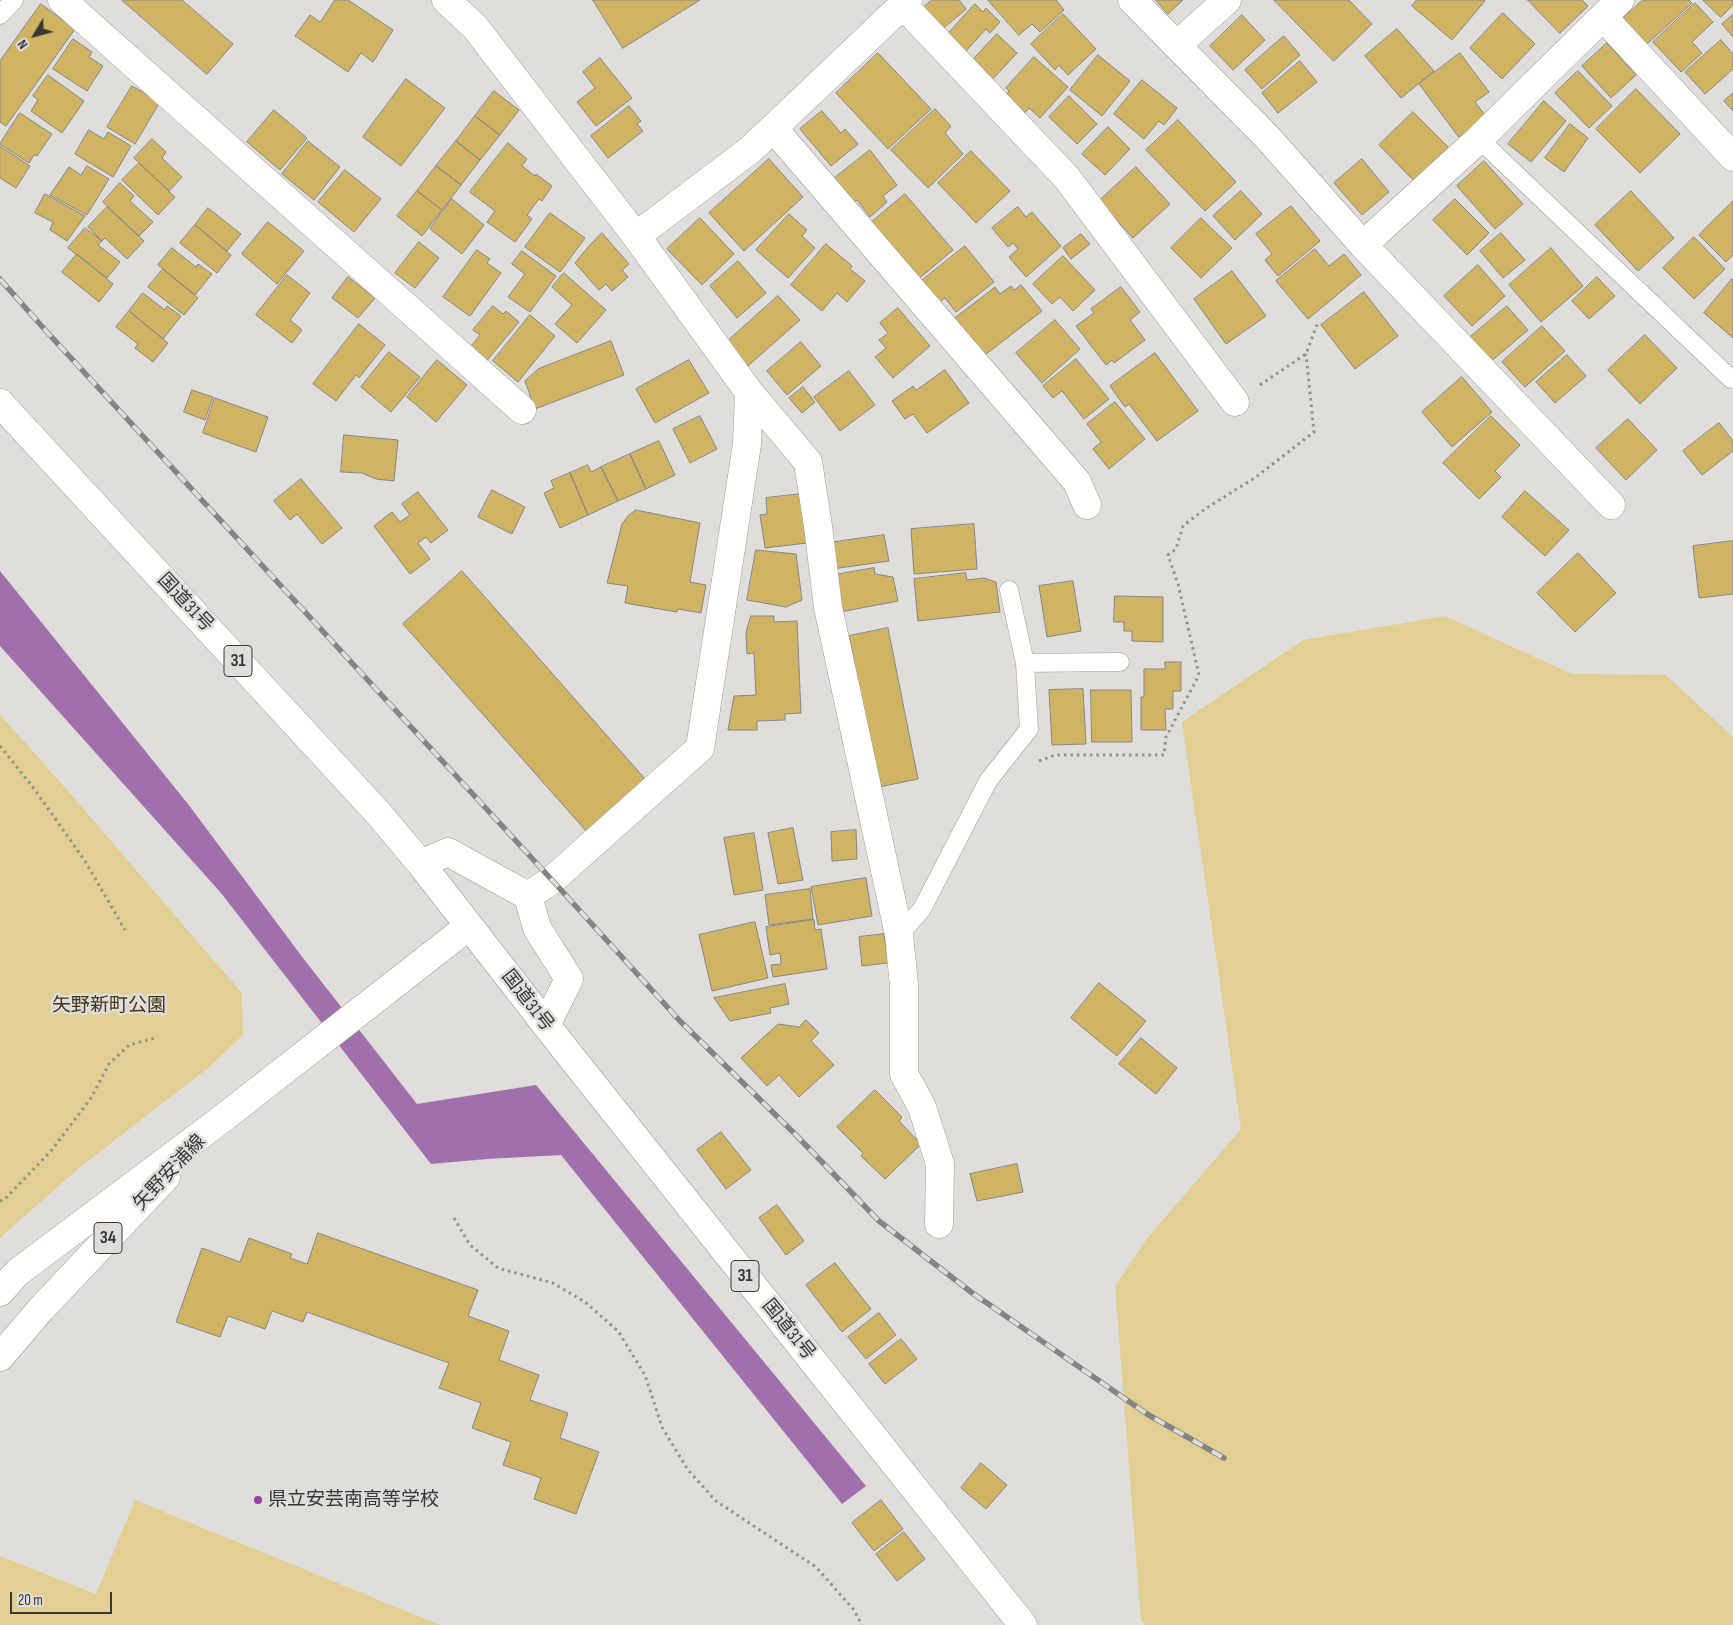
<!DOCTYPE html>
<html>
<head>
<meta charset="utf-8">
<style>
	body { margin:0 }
	#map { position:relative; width:1733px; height:1625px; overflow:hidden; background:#dfdedb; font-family:"Sofia Sans Condensed",sans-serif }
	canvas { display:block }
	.north { position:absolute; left:10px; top:10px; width:50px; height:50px; -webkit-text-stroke:4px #dfdedb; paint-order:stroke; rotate:233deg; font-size:14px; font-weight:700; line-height:20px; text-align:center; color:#373735 }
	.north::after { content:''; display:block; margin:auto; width:18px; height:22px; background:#373735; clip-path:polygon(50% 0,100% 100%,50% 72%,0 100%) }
	.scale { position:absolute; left:10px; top:1592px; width:102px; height:22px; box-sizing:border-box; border:2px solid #373735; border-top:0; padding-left:6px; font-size:15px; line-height:18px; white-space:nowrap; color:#373735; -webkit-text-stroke:4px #dfdedb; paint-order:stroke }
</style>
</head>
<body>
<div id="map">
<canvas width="1733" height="1625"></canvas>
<div class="north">N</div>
<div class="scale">20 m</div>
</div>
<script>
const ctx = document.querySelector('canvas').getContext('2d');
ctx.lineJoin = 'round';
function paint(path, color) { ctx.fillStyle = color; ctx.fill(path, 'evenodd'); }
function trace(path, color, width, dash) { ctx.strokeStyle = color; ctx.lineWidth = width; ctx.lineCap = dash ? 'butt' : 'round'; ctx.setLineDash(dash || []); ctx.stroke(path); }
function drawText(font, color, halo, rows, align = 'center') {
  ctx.font = font + ' "Sofia Sans Condensed","Noto Sans JP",sans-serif'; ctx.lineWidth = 5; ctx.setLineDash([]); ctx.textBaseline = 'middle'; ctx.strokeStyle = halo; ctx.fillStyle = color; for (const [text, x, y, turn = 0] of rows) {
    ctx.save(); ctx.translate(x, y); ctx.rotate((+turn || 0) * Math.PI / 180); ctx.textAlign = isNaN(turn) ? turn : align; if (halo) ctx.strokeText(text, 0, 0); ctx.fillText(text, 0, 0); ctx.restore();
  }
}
paint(new Path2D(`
	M1445,616L1572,674L1666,675L1733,737V1625H1145L1141,1621L1115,1286L1148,1237L1241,1129L1182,722L1303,640Z
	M0,715C79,801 154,892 231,980L242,994L243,1035L208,1068L80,1167L0,1238Z
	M135,1500L440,1625H0V1556L96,1594Z`), '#e3cf94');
paint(new Path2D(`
	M0,571L188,804L303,958L417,1104L536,1085L866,1486L842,1504L561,1155L487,1159L431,1164L221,893L0,646Z`), '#a26fad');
const building = new Path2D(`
	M122,0H182L233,44L207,74Z
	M335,0H348L393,30L373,62L361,53L348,72L295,36L310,15L320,22Z
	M593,0H700L623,48Z
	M932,0H959L966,9L938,33L919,11Z
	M988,0H1056L1064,10L1040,32L1032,24L1019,35Z
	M1156,0H1183L1168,14Z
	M1274,0H1349L1372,24L1334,61Z
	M1417,0H1484L1485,1L1452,40L1412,6Z
	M1528,0H1582L1588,6L1560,33Z
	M1643,0H1689L1692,3L1647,44L1623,18Z
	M1703,0H1733V5L1721,17Z
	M1695,3L1713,22L1692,42L1702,53L1681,72L1653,42Z
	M41,4L75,29L6,126L0,122V61Z
	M975,4L983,12L986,8L1000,22L990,33L986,29L966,51L947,35Z
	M1503,13L1535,44L1502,79L1470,48Z
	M1063,14L1096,49L1068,75L1059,65L1055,70L1031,44Z
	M1242,15L1265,40L1233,70L1210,46Z
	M1733,15V37L1722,24Z
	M1397,29L1434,71L1401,98L1365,56Z
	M997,34L1017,53L991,81L971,62Z
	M1284,36L1300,55L1262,89L1245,70Z
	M73,39L92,52L89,57L103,66L87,91L53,69Z
	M1721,40L1733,54V69L1705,94L1685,72Z
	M1607,43L1636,75L1611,98L1582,66Z
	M878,53L931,109L888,149L836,93Z
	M1460,53L1489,92L1475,102L1488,119L1461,140L1419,84Z
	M1098,55L1130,81L1102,116L1070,90Z
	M1034,57L1068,87L1040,118L1029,108L1022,116L1003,99L1009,91L1006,88Z
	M600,58L632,98L596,126L577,102L595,88L583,72Z
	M1300,61L1317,82L1278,113L1262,93Z
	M1578,71L1612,106L1589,128L1555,93Z
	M48,75L84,101L62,133L31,111L38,100L33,96Z
	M406,79L445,108L401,166L363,137Z
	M1142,80L1177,108L1164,125L1159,121L1144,139L1114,114Z
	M132,86L160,102L135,144L107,127Z
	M1636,89L1680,134L1640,173L1596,129Z
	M494,91L519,110L500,135L475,116Z
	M1733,93V111L1724,101Z
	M1069,96L1097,124L1077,144L1049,117Z
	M1544,101L1566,121L1531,162L1508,144Z
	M629,106L641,121L637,124L643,131L608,158L591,136Z
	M935,109L951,126L945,133L963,154L928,188L891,150Z
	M274,110L307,138L280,170L247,142Z
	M822,111L841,133L845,129L858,144L831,166L800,129Z
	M1413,112L1451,150L1417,184L1379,145Z
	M20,113L52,134L37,156L34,155L29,163L0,144Z
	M475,116L500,135L480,160L456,141Z
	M1178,120L1236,182L1205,211L1146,150Z
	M1570,124L1588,138L1564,172L1545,158Z
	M1108,127L1130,149L1105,175L1082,154Z
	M89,130L104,139L108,132L131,146L113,177L75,154Z
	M152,139L166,152L162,158L182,177L169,191L134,158Z
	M308,141L340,167L314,200L282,174Z
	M456,141L480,160L461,185L436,166Z
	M508,143L527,159L522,166L535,176L536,174L552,186L542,201L539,199L527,215L532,219L515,242L487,222L495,211L470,192Z
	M0,146L30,166L16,188L0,178Z
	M870,150L897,185L883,196L887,202L870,217L857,200L847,208L827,184Z
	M971,151L1010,191L976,223L938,183Z
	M769,159L803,197L744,251L709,213Z
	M1362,159L1389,192L1362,215L1334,183Z
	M1484,161L1523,204L1495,229L1457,186Z
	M139,163L175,197L158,215L122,180Z
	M87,166L109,179L87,215L50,195L69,167L81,175Z
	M436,166L461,185L442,210L417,191Z
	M1136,167L1170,204L1133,238L1099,201Z
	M345,170L381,199L354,232L318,202Z
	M120,183L134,196L130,201L153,222L139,236L103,202Z
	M417,191L442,210L422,236L397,216Z
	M1241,191L1262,214L1235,240L1213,216Z
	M1631,191L1674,238L1638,271L1595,225Z
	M45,194L85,216L67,241L50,230L53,222L35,213Z
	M905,194L953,250L915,282L867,226Z
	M452,199L484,225L462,254L430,229Z
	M1455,199L1489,233L1467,255L1433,220Z
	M1733,201V255L1726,262L1699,235Z
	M1291,206L1320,241L1278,276L1265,260L1272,254L1256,234Z
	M107,207L144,241L127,259L105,238L102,241L88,227Z
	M1018,207L1026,217L1032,212L1061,246L1026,277L1009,257L1018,249L1013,243L1008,247L992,228Z
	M208,208L241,234L227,251L195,225Z
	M550,213L585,238L560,272L525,247Z
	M789,214L807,230L802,236L815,248L788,278L756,250Z
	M700,218L734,254L702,285L667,249Z
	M1201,218L1232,248L1201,278L1171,248Z
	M268,222L304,251L277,284L242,254Z
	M195,225L231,255L217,273L180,243Z
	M85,228L102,241L98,245L120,262L107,278L68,248Z
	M602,233L629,264L622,270L628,277L612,291L606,284L599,290L575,263L588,247Z
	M1501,233L1525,260L1503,278L1480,251Z
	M1081,234L1090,244L1071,259L1063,248Z
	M1694,237L1725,269L1694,299L1663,268Z
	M419,242L439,258L415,288L395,273Z
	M826,244L852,266L850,269L865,281L847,302L837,293L822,311L791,285Z
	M965,246L994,282L956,312L945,298L932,308L915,286Z
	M172,248L196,267L198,264L212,274L195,295L158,265Z
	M1551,248L1583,286L1541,322L1509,285Z
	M1315,249L1329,266L1344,254L1361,275L1308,319L1276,281Z
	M477,250L490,259L487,263L501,273L470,316L443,297Z
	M522,251L556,276L530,312L508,297L525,274L512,264Z
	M77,254L113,284L99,302L62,272Z
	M1063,256L1095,290L1073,311L1060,297L1052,304L1033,284Z
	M738,261L766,293L737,318L710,286Z
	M1478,265L1505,296L1472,326L1444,296Z
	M163,269L198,298L184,315L148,287Z
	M1232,271L1266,316L1226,344L1194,299Z
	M564,273L606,310L577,343L555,324L572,305L552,287Z
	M287,275L310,293L290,320L302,330L292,343L256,315Z
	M348,277L375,298L358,318L332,298Z
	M1597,277L1615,296L1589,319L1572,301Z
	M1732,279L1733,280V338L1704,313Z
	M1021,285L1042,311L981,358L952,320L995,287L1000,294L1011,286L1014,290Z
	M1121,287L1140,312L1130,320L1145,340L1114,363L1112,360L1106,365L1076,326L1094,313L1091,309Z
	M1364,292L1398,336L1355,369L1321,325Z
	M143,293L165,310L167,306L181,316L163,339L129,311Z
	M778,296L800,320L741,372L720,348Z
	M493,306L503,314L506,311L519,322L484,364L468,350L480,335L473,330Z
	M1507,306L1528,330L1489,363L1468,339Z
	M898,308L930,346L893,378L875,357L886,348L879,340L888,333L880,323Z
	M129,311L168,343L153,362L135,348L138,344L116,327Z
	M530,315L555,336L518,382L493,361Z
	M1055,320L1080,349L1042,383L1016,353Z
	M359,324L385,345L359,378L356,375L336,401L313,384Z
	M1542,326L1565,351L1525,387L1502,362Z
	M1645,335L1677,368L1640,404L1608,370Z
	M611,341L624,375L535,409L525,381L538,369Z
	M801,342L821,366L787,395L767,371Z
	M389,352L420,377L391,412L361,387Z
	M1155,353L1198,411L1157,441L1129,404L1125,407L1110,386Z
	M1567,355L1586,376L1555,403L1536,382Z
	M1076,359L1109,399L1084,419L1062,391L1053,398L1043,386Z
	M437,360L467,385L436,422L407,397Z
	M689,360L709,393L655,423L636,389Z
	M945,370L969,403L927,433L913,414L905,419L892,401L913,386L916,390Z
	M849,371L875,405L840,431L814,397Z
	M1462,377L1492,412L1452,447L1422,412Z
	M803,387L815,402L802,413L789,398Z
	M192,390L213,397L205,420L184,412Z
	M215,398L268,417L256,452L203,433Z
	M1115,402L1145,439L1109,469L1093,449L1101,442L1087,424Z
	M700,416L717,449L690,463L673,429Z
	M1491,416L1520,445L1495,471L1501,477L1479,499L1443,463Z
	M1628,419L1657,450L1626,480L1596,448Z
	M1719,423L1733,441V451L1702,475L1683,451Z
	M344,435L398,440L394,481L376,479L362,473L341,472Z
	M659,441L675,475L646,489L630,454Z
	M630,454L646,489L618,501L601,467Z
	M588,465L591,472L601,467L618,501L588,515L570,473Z
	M570,473L588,515L560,528L544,493L554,488L551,481Z
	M301,479L342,528L322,544L297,514L290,520L274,501Z
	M492,490L525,507L512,534L478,517Z
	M1525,491L1569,530L1545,556L1502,517Z
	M418,492L448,530L431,543L426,537L418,543L430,559L410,574L374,526L392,512L400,522L410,515L402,504Z
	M801,494L807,543L765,548L760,515L767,514L766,498Z
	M636,510L700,523L690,582L706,585L701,613L678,609L677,612L625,603L628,586L607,583L622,524L628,516Z
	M974,524L977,569L914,574L911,529Z
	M884,535L889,561L832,569L828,543Z
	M1733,541V594L1699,598L1693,546Z
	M756,550L796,554L802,600L786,607L747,600Z
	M1578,553L1616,593L1575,632L1537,593Z
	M874,568L875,574L893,577L898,601L840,612L834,575Z
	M462,571L646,780L587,832L403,624Z
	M966,573L967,580L984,578L996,582L1000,612L918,621L914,579Z
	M1073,581L1081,631L1047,637L1039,586Z
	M1115,596L1163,597V642L1132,641V631H1124V622H1114Z
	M751,616H774V622L797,621L801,713L785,714V720L757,721V730H728L734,696L756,695L754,653L747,654L746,633Z
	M888,628L918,779L879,787L849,636Z
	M1165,662H1181V691H1173V709H1165L1166,730H1141V697H1144V669H1165Z
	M1083,689L1086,744L1052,745L1049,690Z
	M1091,690H1131L1132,742H1092Z
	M793,828L803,880L778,884L768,833Z
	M856,830L857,859L832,861L831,832Z
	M754,833L763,890L734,895L724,838Z
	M866,878L872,916L818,925L811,887Z
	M810,889L813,919L769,925L765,895Z
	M814,920L815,930L821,929L827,969L773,977L771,965L781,964L780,953L770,955L766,927Z
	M755,922L768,978L712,991L699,935Z
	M884,934L888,963L862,966L859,937Z
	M1099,983L1146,1021L1117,1056L1071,1018Z
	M785,984L789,1004L770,1008L771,1013L730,1021L714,998Z
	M806,1020L819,1033L811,1041L834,1065L799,1097L779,1075L767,1086L741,1058L778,1024L799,1027Z
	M1141,1038L1177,1068L1156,1094L1119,1064Z
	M875,1090L902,1117L899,1121L921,1144L885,1179L861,1156L863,1153L837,1127Z
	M721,1132L751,1170L726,1189L697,1150Z
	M1017,1164L1023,1192L977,1201L970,1174Z
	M777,1205L804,1241L786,1255L759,1218Z
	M318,1233L478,1290L468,1316L509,1331L499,1360L539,1375L530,1400L568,1413L560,1438L599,1452L576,1514L534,1499L541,1478L503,1465L511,1442L472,1428L481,1403L439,1388L449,1363L307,1312L303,1322L272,1311L265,1329L228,1316L220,1337L176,1322L202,1248L240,1262L249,1238L292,1254L290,1258L307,1264Z
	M835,1263L871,1309L842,1332L806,1285Z
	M879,1313L896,1335L866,1359L848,1337Z
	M901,1339L917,1359L885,1384L869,1364Z
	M981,1463L1007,1485L986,1509L961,1488Z
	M881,1500L903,1529L874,1551L852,1523Z
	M904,1532L925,1559L897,1581L876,1554Z`);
paint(building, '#d0b463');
trace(building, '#878683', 1);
const lane = new Path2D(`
	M0,15L14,0
	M1479,139L1731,379
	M1025,663L1120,662
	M899,935L922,909L988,781L1029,729L1025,663L1009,590`);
const street = new Path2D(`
	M62,0L522,410
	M446,0L475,27L636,236L749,392L747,444L700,748L552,880L528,896
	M1132,0L1267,137L1363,245L1611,505
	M903,5L1067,178L1235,402
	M1603,17L1733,157
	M1177,45L1227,0
	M773,128L1077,482L1087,505
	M636,236L750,150L908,0
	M1363,245L1479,139L1620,0
	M749,392L808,462L818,526L828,607L899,935L904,985V1074L922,1107L940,1164L939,1224
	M421,864L448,852L528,896L537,928L569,979L546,1025`);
const primary = new Path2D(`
	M0,1292L18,1272L218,1122L469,926
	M0,1357L41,1309L166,1177`);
const highway = new Path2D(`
	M0,403L378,813L421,864L564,1048L1023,1625`);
trace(lane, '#9d9c99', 19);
trace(street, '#9d9c99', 29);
trace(primary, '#9d9c99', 29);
trace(highway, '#9d9c99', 29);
trace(new Path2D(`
	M1260,385L1306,354L1318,322
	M0,746L32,786L85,861L125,930
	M1039,761L1055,755H1164L1166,737L1199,675L1178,584L1168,555L1176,549L1183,526L1205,509L1256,477L1314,432L1306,354
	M0,1201L5,1199L51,1151L91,1098L109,1064L129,1045L155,1038
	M454,1218L470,1245L498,1268L553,1283L585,1302L618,1331L645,1375L662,1427L688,1470L716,1501L816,1567L854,1610L862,1625`), '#92918f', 3, [2.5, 4]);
trace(lane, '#fff', 18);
trace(street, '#fff', 28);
trace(primary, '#fff', 28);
trace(highway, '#fff', 28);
const rail = new Path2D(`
	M0,279L47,332L552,880L680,1021L796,1135L879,1221L971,1292L1147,1414L1224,1458`);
trace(rail, '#858482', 5.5);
trace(rail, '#dfdedb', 4, [11]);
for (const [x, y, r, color] of [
	[258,1500,5,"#983fab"]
]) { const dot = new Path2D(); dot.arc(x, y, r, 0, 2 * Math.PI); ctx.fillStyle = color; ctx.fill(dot); trace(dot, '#dfdedb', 2); }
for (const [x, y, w] of [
	[238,661,28],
	[108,1238,28],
	[745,1276,28]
]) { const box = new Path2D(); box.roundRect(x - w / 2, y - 15.5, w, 31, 4); ctx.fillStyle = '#dfdedb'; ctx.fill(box); trace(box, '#373735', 1); }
drawText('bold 18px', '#373735', null, [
	["31",238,661],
	["34",108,1238],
	["31",745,1276]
]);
drawText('19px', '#373735', '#dfdedb', [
	["国道31号",185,603,47],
	["国道31号",527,1001,52],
	["矢野安浦線",170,1173,-47],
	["国道31号",788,1330,51]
]);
drawText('19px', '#413612', '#dfdedb', [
	["矢野新町公園",109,1006]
]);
drawText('19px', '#373735', '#dfdedb', [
	["県立安芸南高等学校",268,1500]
], 'left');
</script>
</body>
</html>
